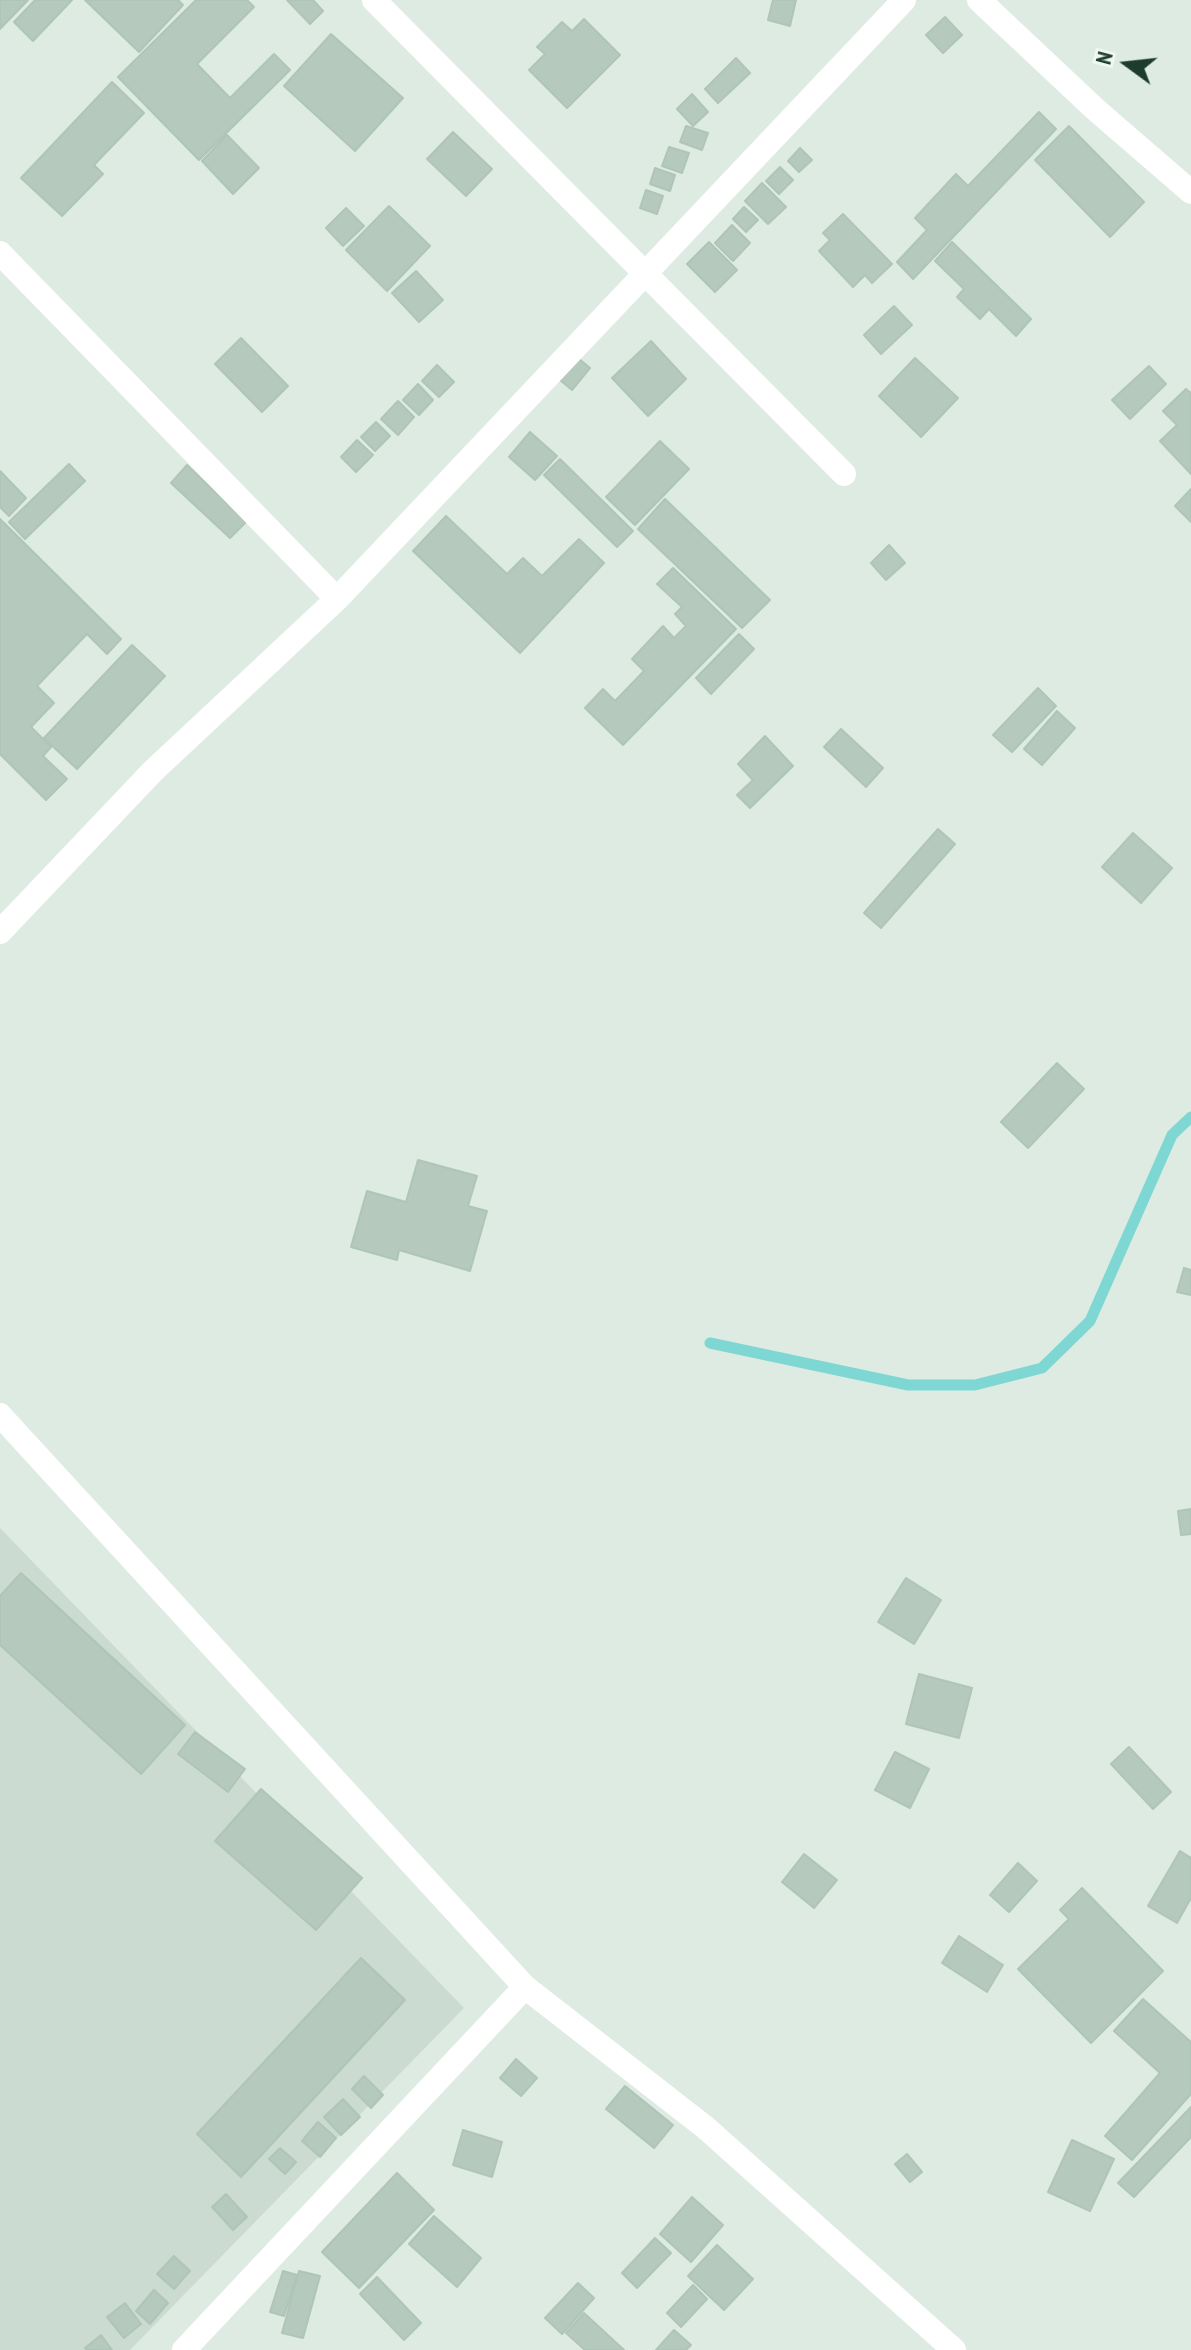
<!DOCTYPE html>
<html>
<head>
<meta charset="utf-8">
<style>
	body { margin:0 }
	#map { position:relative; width:1191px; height:2350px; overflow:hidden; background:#ddebe2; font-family:"PT Sans Narrow",sans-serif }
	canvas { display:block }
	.north { position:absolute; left:1087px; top:24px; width:80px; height:80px; -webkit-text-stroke:6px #eef7f1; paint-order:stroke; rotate:285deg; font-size:22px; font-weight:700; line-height:32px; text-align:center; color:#1d3c2d }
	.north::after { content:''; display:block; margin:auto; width:28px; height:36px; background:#1d3c2d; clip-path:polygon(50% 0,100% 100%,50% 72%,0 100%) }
</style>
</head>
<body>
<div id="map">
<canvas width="1191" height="2350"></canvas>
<div class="north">N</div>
</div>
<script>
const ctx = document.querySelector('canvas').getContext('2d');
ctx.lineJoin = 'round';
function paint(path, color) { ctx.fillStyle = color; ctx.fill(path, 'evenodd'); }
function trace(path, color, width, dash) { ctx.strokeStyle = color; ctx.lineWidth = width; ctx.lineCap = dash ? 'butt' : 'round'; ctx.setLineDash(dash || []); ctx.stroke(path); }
paint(new Path2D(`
	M0,1528L464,2008L130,2350H0Z`), '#cbdbd1');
trace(new Path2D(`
	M710,1343L908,1385H975L1042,1368L1090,1321L1172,1135L1191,1117`), '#7ed7d3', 11);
const building = new Path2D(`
	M0,0H28L0,29Z
	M35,0H72L33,41L14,22Z
	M85,0H178L183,5L139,52Z
	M196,0H247L254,7L197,64L230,98L274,54L290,70L199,160L118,77Z
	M287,0H313L323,11L310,24Z
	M773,0H796L790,26L768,20Z
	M945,17L962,35L943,53L926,35Z
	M584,19L620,55L567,108L529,70L545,54L537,47L562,22L572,31Z
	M331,34L403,98L355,151L284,86Z
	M736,58L750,73L718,103L705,89Z
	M112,82L144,113L94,165L103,174L62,216L21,178Z
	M692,94L708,112L693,126L677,109Z
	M1039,112L1056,129L913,279L897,262L927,230L915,218L956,174L968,186Z
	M686,126L708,133L702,150L680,142Z
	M1069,126L1144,202L1110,237L1035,160Z
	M453,132L492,169L466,196L427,159Z
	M227,135L259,168L233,194L202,161Z
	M669,147L689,153L682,173L662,166Z
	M800,148L812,160L799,172L788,161Z
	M780,167L793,180L779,194L766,181Z
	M655,168L675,175L670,191L650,184Z
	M762,183L786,207L768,224L745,201Z
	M646,190L663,196L657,214L640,208Z
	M389,206L430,246L387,291L346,250Z
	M744,207L758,220L746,232L733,219Z
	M346,208L364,226L343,246L326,228Z
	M843,214L892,264L872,283L865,275L853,287L819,251L830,240L823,233Z
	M732,225L750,243L733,261L715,243Z
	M709,242L737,270L715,292L687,264Z
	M952,242L1031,319L1016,336L989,309L980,319L957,297L964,289L935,261Z
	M416,271L443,300L419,322L392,293Z
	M894,306L912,325L881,354L864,335Z
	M241,338L288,386L262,412L215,364Z
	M651,341L686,379L648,416L612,378Z
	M572,353L590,368L572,390L554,375Z
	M915,358L958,398L921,437L879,396Z
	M437,365L454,382L439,397L422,381Z
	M1149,366L1166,384L1130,419L1112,400Z
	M418,384L433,400L419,415L403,400Z
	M1186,389L1191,393V474L1160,441L1177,425L1163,411Z
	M398,401L414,417L398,435L381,419Z
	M376,422L390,436L375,451L361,437Z
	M530,432L557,456L535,480L509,457Z
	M357,440L373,455L356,472L341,457Z
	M660,441L689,469L635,525L606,497Z
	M560,459L633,531L617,547L544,475Z
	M69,464L85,481L25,539L9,522Z
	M187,465L246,522L230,538L171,483Z
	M0,471L26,498L9,516L0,507Z
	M1191,489V522L1175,506Z
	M665,499L770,600L742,628L638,529Z
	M446,516L507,574L523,558L542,576L579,539L604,563L520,653L413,551Z
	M0,519L121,639L107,654L87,634L37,686L54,703L31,727L51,747L43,756L67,779L46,800L0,754Z
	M889,545L905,563L886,580L871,563Z
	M673,568L736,629L623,745L585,708L603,689L615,701L644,671L632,659L663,626L674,638L686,626L675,614L682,607L657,584Z
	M739,634L754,649L711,694L696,678Z
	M132,645L165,676L77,769L44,738Z
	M1038,688L1056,706L1012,752L993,735Z
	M1057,711L1075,728L1042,765L1024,749Z
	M841,729L883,768L866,787L824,747Z
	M765,736L793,766L750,808L737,795L753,780L738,764Z
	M938,829L955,844L881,928L864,913Z
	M1133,833L1172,868L1141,903L1102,867Z
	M1057,1063L1084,1089L1028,1148L1001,1122Z
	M418,1160L477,1176L468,1206L487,1211L470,1271L399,1250L397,1260L351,1247L367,1191L406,1202Z
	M1184,1268L1191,1270V1295L1177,1292Z
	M1191,1509V1534L1181,1535L1178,1511Z
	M21,1573L185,1725L141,1774L0,1645V1596Z
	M906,1578L941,1600L914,1644L878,1622Z
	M919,1674L972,1688L959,1738L906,1724Z
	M195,1732L245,1769L228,1792L178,1754Z
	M1129,1747L1171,1792L1153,1809L1111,1764Z
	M895,1752L929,1769L910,1808L875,1790Z
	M261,1789L362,1878L316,1930L215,1841Z
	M1180,1851L1191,1858V1898L1177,1923L1148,1906Z
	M804,1854L837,1880L814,1908L782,1882Z
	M1018,1863L1037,1881L1009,1912L990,1895Z
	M1082,1888L1163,1971L1091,2043L1018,1969L1069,1919L1060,1910Z
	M959,1936L1003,1965L987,1992L942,1963Z
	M361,1958L405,2000L241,2177L197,2134Z
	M1143,1999L1191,2042V2094L1132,2160L1105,2136L1160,2073L1114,2031Z
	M516,2059L537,2078L521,2096L500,2078Z
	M364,2076L383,2095L371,2108L352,2089Z
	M625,2086L673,2125L654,2148L606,2109Z
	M343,2099L360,2117L341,2135L324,2117Z
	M1191,2107V2137L1134,2197L1118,2183Z
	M318,2122L336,2138L320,2157L302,2141Z
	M463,2130L502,2142L492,2177L453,2165Z
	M1072,2140L1114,2159L1090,2211L1048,2192Z
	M280,2148L296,2162L285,2174L269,2159Z
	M907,2154L922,2172L910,2182L895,2164Z
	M397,2173L434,2210L359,2288L322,2252Z
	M226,2194L247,2217L233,2230L212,2207Z
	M692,2197L723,2225L691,2262L660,2234Z
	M434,2216L481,2258L457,2287L409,2244Z
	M655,2238L671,2253L637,2288L622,2273Z
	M717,2245L753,2279L724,2310L688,2276Z
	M174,2256L190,2271L174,2289L157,2274Z
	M283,2271L297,2275L284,2316L270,2312Z
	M299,2271L320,2276L303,2338L282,2333Z
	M377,2277L421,2323L404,2340L360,2294Z
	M578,2283L594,2298L562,2334L545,2318Z
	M693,2285L707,2299L681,2327L667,2313Z
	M154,2290L168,2303L150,2324L136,2311Z
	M125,2303L141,2324L124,2338L107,2317Z
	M584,2313L624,2350H585L566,2333Z
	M674,2330L691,2345L686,2350H656Z
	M101,2335L112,2350H87L85,2348Z`);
paint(building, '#b5c9bd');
trace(building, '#afc5b7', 2);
trace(new Path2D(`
	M374,0L844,474
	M979,0L1095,109L1191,192
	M0,253L337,599
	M0,932L153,771L337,599L904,0
	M0,1415L525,1987L706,2128L954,2350
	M184,2350L525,1987`), '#fff', 24);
</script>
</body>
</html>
